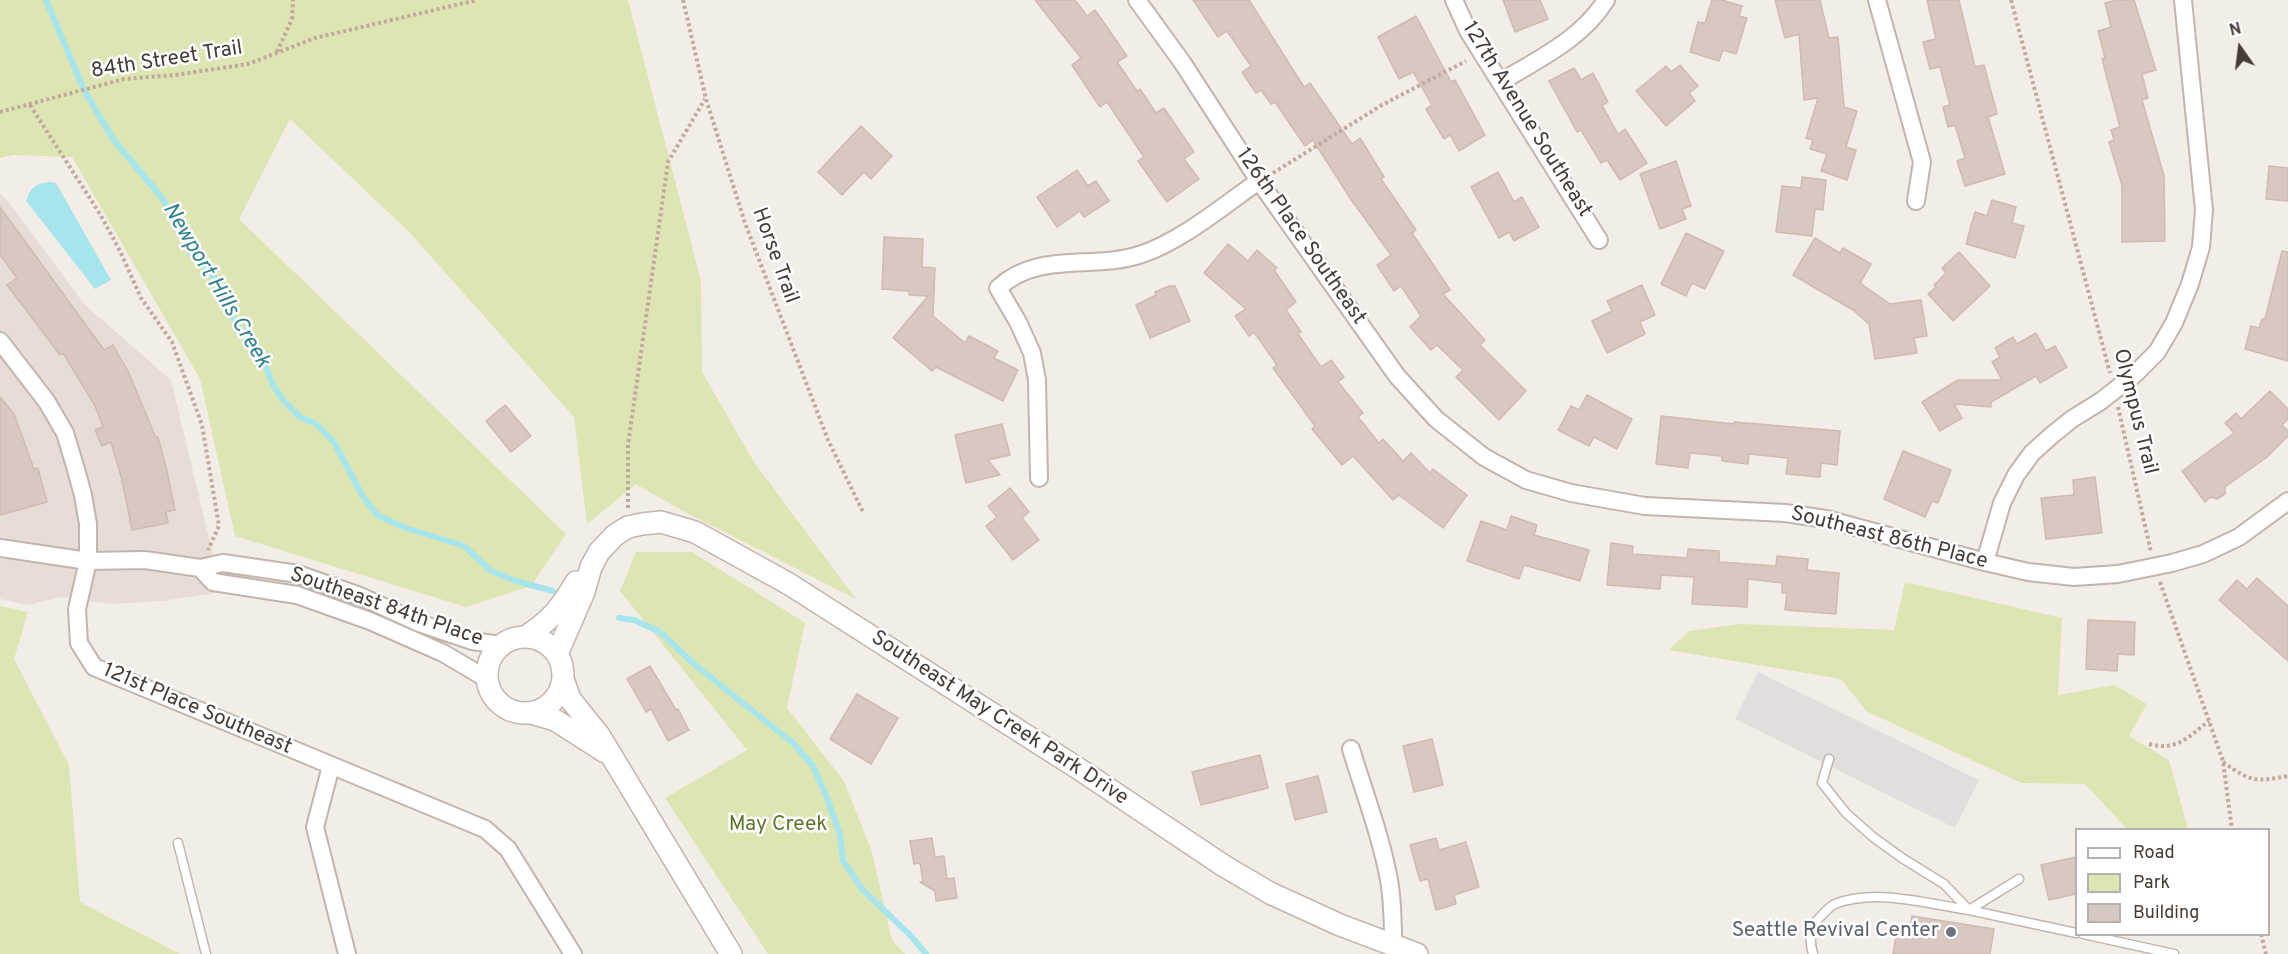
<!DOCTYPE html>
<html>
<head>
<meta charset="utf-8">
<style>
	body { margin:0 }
	#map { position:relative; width:2288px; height:954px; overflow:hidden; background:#f3ede8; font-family:Overpass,sans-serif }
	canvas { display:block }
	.legend { position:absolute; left:2075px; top:828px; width:195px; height:108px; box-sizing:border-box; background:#fff; border:2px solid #b5b1af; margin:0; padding:8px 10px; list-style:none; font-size:18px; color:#463c37 }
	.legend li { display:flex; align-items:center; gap:12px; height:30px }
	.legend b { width:30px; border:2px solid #b5b1af }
	.north { position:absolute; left:2210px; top:18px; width:60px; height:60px; -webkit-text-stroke:4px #fff; paint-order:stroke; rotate:346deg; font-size:16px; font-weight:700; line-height:24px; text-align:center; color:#463c37 }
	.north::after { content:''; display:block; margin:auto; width:21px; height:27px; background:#463c37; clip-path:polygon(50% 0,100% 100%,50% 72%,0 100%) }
</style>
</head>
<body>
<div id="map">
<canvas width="2288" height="954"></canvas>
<ul class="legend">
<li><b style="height:8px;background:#fff"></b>Road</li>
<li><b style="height:16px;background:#dde6b2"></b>Park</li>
<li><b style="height:16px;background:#d7c8c1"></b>Building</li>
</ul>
<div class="north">N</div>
</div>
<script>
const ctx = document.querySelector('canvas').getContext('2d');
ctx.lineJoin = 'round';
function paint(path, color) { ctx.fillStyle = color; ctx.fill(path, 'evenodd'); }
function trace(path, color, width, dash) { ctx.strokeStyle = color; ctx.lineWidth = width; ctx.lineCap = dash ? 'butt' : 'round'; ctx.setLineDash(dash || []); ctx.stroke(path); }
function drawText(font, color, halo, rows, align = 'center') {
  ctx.font = font + ' Overpass,sans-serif'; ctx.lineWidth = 5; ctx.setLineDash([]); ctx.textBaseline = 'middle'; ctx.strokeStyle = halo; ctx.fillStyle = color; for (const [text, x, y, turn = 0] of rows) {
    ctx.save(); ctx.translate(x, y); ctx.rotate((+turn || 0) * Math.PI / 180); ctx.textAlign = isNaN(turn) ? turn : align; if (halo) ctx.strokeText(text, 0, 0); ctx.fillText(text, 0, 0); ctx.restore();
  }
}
paint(new Path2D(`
	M0,194L7,200L85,305L171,380L222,592L163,601L111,604L61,597L28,605L0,599Z`), '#e7ddd6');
paint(new Path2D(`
	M0,0H628L701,281L702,372L754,462L856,599L681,510L636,484L587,524L574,417L409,232L290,119L239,219L566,534L531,586L466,607L235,536L200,379L72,157L13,155L0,158Z
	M636,552H692L805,623L787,708L844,781L872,852L892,940L905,954H768L665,798L747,750L620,591Z
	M1905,582L2062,618L2058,695L2114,685L2147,704L2129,736L2169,760L2188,829H2127L2085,784L2021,783L1866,711L1841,679L1669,650L1689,631L1740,624L1894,630Z
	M0,606L28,612L14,659L69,765L80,902L180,954H0Z`), '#dde6b2');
paint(new Path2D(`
	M1758,672L1979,780L1955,828L1735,719Z`), '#e2dedd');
paint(new Path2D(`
	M50,182L56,183L111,280L95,289L26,201C30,188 36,183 50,182Z`), '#a7e5ed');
trace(new Path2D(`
	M46,0L84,90L113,139L163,199L190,253L218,281L224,303L239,328L249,335L261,354L273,385L284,401L300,417L316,424L334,442L362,495L377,515L403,527L464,546L491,571L516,581L553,591
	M619,618L634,620L660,632L694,664L793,743L813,766L826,795L840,835L843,861L863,890L911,936L926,954`), '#a7e5ed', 6);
const building = new Path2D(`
	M1035,0H1075L1087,16L1095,10L1127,56L1117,62L1137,91L1140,89L1156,113L1164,108L1194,152L1184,159L1199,179L1167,202L1138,161L1144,157L1107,102L1100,107L1072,65L1081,58Z
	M1193,0H1249L1304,87L1310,83L1352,144L1360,138L1384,177L1381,179L1416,230L1412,233L1450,290L1443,294L1485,340L1480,345L1526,391L1499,420L1456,377L1463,370L1437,345L1431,350L1410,327L1421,316L1401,286L1394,291L1377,265L1391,255L1350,198L1313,140L1305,146L1275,102L1271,104L1261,90L1256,93L1242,72L1251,66L1227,31L1218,37Z
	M1503,0H1540L1548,19L1515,32Z
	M1712,0H1722L1742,6L1739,16L1747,18L1736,54L1723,50L1719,61L1690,52L1698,22L1705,23Z
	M1775,0H1820L1829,38L1838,37L1844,107L1857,111L1846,147L1856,150L1847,180L1821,171L1827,154L1810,149L1813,140L1806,138L1818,98L1804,100L1799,34L1785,38Z
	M1927,0H1959L1975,67L1984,65L1997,114L1988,117L2005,174L1965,186L1957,161L1965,158L1955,125L1948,127L1943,107L1950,105L1940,67L1930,69L1923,42L1936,39Z
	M2116,0H2134L2156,70L2142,74L2148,98L2142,100L2164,176L2165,241L2122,242V185L2109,142L2114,140L2111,130L2120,127L2102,59L2105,58L2098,31L2111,27L2105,3Z
	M1416,16L1451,82L1455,80L1485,135L1459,151L1450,135L1444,139L1426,109L1432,105L1413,72L1399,79L1378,37Z
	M1680,65L1698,86L1689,93L1695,101L1666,126L1636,91L1666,66L1671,72Z
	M1574,68L1581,80L1593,73L1608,102L1602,105L1618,134L1625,129L1647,163L1620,180L1607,160L1601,163L1581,130L1577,132L1549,81Z
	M861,126L892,156L871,179L864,172L842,195L818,172Z
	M1676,161L1691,206L1682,209L1686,219L1660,229L1640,174Z
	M2269,166L2288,168V201L2266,199Z
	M1077,170L1088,186L1096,181L1109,201L1084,217L1080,211L1057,227L1037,197Z
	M1498,172L1514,202L1522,197L1539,227L1514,241L1509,232L1499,238L1471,187Z
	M1802,177L1826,180L1823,210L1815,209L1812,236L1776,232L1782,186L1801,188Z
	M1992,200L2016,207L2012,223L2024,226L2015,258L1966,244L1975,212L1987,216Z
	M0,207L104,350L113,345L128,371L156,438L158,437L167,471L175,510L166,512L168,523L132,530L122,480L111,442L102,446L95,430L103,427L95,406L63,353L60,355L7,285L17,278L0,255Z
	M1686,233L1724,251L1705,289L1692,283L1686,296L1661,284Z
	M884,237L923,239L922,267L935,268L933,316L965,343L969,336L998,351L994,358L1018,370L1003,401L936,367L932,371L893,338L928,296L909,295V291L882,289Z
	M1815,238L1840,253L1843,248L1871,264L1860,283L1890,304L1921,300L1927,336L1914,338L1917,353L1875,359L1869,324L1853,310L1793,275Z
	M1228,244L1248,261L1257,250L1277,268L1274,270L1296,302L1286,310L1301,332L1298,334L1321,367L1331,360L1344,377L1338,382L1363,413L1358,417L1379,443L1383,439L1403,461L1411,453L1430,473L1433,469L1467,495L1443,528L1399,495L1393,500L1353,456L1342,465L1312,429L1315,426L1273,368L1277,365L1254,332L1249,336L1235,316L1246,309L1204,273Z
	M2282,251L2288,252V361L2245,349L2251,326L2259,328L2262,319H2265Z
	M1959,252L1990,286L1953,321L1928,294L1936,287L1934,285L1946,273L1942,268Z
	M1642,285L1655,315L1640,322L1645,334L1607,353L1592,321L1612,311L1607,301Z
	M1169,286H1175L1190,321L1150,338L1136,305L1156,295L1155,292Z
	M2036,333L2046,351L2055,346L2067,367L2040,383L2036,376L1991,402V407L1954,404L1962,418L1940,431L1922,402L1958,380H2002L1992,362L2000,357L1995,348L2013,337L2017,344Z
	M2270,391L2288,409V419L2282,425L2288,431V436L2267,457L2225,487V494L2217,499L2211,497L2205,502L2182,471L2234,433L2225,423L2236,413L2241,419Z
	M1587,395L1632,419L1617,449L1594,437L1589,446L1558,430L1571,406L1579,410Z
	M0,397L14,414L34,469L38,468L47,502L0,515Z
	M505,405L531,436L511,452L486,421Z
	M1661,416L1734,424V422L1840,431L1837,465L1821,463L1820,477L1786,474L1788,458L1749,454L1748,464L1722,461V456L1690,453L1688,468L1656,464Z
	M1002,424L1010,455L988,460L1000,475L966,483L955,435Z
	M1903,451L1951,470L1938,503L1932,501L1925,517L1884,499Z
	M2095,477L2102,533L2046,539L2041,498L2074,495L2073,480Z
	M1010,488L1029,512L1022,518L1039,540L1013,560L986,526L997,517L988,506Z
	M1511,516L1537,525L1534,535L1589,550L1580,581L1524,565L1519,579L1467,561L1481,521L1507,530Z
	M1611,543L1633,546L1632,554L1687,558L1688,549L1719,551V562L1776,566L1777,556L1808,559L1807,570L1839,573L1836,614L1785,610L1787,593H1782V583L1748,579L1747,607L1692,604L1694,577L1661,575L1660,589L1607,585Z
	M2257,578L2288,606V661L2219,600L2237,580L2247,589Z
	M2088,620L2135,622L2134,655L2118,654L2117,671L2086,669Z
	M650,666L676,710L678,709L689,730L668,741L651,709L646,712L627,679Z
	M857,694L898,718L871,764L830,739Z
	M1432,739L1443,785L1414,792L1403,746Z
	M1260,755L1268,788L1201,805L1192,772Z
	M1318,776L1327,812L1295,820L1286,784Z
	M932,838L935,857L944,856L947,879L954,878L957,898L936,901L935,891L920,882H923L920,863L914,864L910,841Z
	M1436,838L1439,850L1466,842L1479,887L1454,895L1456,904L1436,910L1428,879L1420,881L1410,845Z
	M2076,857V894L2049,900L2041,865Z
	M1912,916L1994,929L1990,954H1893L1896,935L1908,937Z`);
paint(building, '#d7c8c1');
trace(building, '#cfbbb1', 1.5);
const service = new Path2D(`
	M1829,759L1822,783L1846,813L1873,837L1902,858L1944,884L1969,910L2076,933
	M178,843L206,954
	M2083,934L2174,954
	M1813,954C1809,940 1810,926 1821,916C1825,912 1830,906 1835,904C1876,888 1928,904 1969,910L2019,879`);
const minor = new Path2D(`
	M1137,0L1182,62L1259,181L1397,376L1436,419L1484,457L1526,480L1571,493L1645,506L1785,513L1826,519L1985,562L2028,572L2074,577L2118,574L2172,563L2203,554L2239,537L2288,501
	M1454,0L1468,31L1599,240
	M1877,0L1922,162L1916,201
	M1501,82C1538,59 1582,39 1606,0
	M0,341L47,402L65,433L75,466L83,495L88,524V561L77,609L79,643L94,667L485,829L508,849L573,954
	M1039,478L1037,380L1032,353L1018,322L998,288C1039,250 1093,271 1142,254C1183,240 1224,205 1259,181
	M0,548L88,561L145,560L200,568L223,563L298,574L360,596L419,623L472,641L501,645
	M1985,562L2002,503L2016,475L2032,453L2052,435L2072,419L2101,401L2134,375L2157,352L2174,323L2190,284L2201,247L2204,210L2183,0
	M200,568L213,582L297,595L370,621L443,653L487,679
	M1351,749C1364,792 1381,836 1389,880C1393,902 1393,924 1393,946
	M331,766L315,827L347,954`);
const tertiary = new Path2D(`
	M525,637C550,621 561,608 576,582
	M487 675a38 38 0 1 1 76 0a38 38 0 1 1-76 0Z
	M557,654L584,592L591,567L599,552L615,535L628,527L642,524L661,522L695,532L789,584L1079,769L1224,866L1270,893L1340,925L1417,954
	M563,679L570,699L599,735L731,954
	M531,713L555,720L605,752`);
trace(service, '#c1b5ae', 11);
trace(minor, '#c1b5ae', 20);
trace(tertiary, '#c1b5ae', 24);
trace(new Path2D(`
	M683,0L706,99L745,223L828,440L864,514
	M2011,0L2110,373
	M277,52L292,19L293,0
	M30,105L100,214L120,251L141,298L172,342L202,425L219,526L208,550
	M0,112L124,79L175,75L248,64L315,38L477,0
	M1273,173L1382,105L1466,61
	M2118,407L2151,552
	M628,508V445L668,162L705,99
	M2160,582L2223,761L2232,830
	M2149,744C2177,751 2187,738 2209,721
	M2223,762C2251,782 2255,782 2288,776
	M2261,934L2266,954`), '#c0a99d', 4, [3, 3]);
trace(service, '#fff', 8);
trace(minor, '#fff', 16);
trace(tertiary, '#fff', 21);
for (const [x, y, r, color] of [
	[1951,932,6,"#6b7280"]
]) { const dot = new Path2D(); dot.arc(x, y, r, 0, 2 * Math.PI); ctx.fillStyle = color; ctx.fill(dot); trace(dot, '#fff', 2); }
drawText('21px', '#463c37', '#fff', [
	["84th Street Trail",167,61,-9],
	["127th Avenue Southeast",1526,120,58],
	["126th Place Southeast",1300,237,55],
	["Horse Trail",774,256,70],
	["Olympus Trail",2134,412,76],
	["Southeast 86th Place",1889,539,14],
	["Southeast 84th Place",386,608,19],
	["121st Place Southeast",197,710,23],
	["Southeast May Creek Park Drive",999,719,33]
]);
drawText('21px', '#5d762c', '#fff', [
	["May Creek",778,826]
]);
drawText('21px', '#5b616d', '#fff', [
	["Seattle Revival Center",1939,932]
], 'right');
drawText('italic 22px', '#2d818f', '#fff', [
	["Newport Hills Creek",215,286,59]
]);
</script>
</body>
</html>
